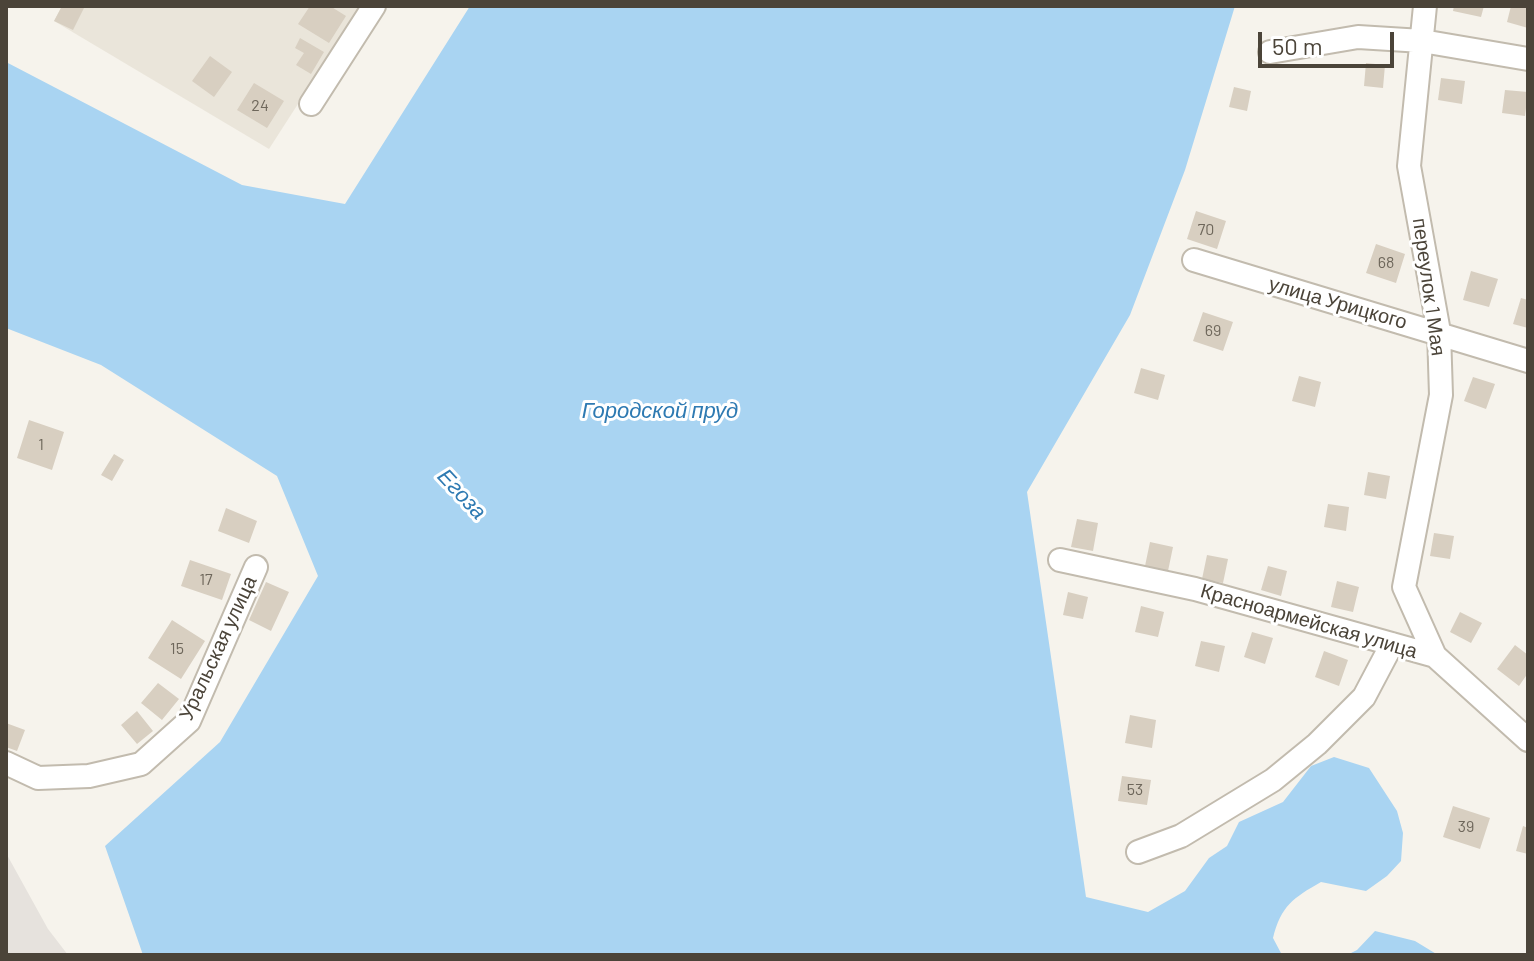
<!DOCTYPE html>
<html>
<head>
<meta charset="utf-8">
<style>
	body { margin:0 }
	#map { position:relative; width:1534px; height:961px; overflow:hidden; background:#f6f3ec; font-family:Barlow,sans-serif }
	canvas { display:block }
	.frame { position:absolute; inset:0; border:8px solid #4b4439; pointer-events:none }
	.scale { position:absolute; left:1258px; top:32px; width:136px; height:36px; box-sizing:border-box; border:4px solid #4b4439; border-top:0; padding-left:10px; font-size:24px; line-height:28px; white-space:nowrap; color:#4b4439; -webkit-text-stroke:6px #fff; paint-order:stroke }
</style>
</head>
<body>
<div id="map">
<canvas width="1534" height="961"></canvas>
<div class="frame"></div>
<div class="scale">50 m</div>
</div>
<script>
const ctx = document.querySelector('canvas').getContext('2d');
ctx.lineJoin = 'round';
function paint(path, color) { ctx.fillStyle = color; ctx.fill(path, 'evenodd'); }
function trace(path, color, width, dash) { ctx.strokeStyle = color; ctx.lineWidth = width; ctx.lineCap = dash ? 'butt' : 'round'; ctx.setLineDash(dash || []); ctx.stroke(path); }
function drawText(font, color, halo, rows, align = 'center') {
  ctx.font = font + ' Barlow,sans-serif'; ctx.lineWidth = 6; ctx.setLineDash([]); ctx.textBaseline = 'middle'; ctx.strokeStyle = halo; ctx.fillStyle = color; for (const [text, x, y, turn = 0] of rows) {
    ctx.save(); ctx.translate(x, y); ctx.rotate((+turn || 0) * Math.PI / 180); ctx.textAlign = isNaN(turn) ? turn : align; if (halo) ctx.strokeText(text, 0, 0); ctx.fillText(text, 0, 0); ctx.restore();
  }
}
paint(new Path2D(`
	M62,6H361L269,149L54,21Z`), '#eae5da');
paint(new Path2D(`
	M6,853L48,929L68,955H6Z`), '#e6e2dd');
paint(new Path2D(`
	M470,6H1235L1185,170L1130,315L1027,492L1086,897L1148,912L1185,891L1209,858L1227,846L1239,822L1283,802L1311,766L1334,757L1369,768L1397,811L1403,833L1401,861L1387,876L1366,891L1321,882C1293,898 1281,906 1273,938L1282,955H143L105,846L220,742L318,576L277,476L101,365L6,328V62L242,185L345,204Z
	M1375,931L1415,941L1438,955H1347L1357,950Z`), '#a9d4f2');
paint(new Path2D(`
	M62,6H85L73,30L54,21Z
	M310,6H330L346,16L329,43L298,24Z
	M1454,6H1484L1481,17L1453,11Z
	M1511,6H1528V28L1507,22Z
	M300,38L324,52L311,74L296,65L304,53L295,48Z
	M210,56L232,72L214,97L192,81Z
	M1366,63L1385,65L1383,88L1364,86Z
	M1441,78L1465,81L1462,104L1438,100Z
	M254,83L284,101L267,128L237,110Z
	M1234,87L1251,91L1247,111L1229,107Z
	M1505,90L1528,92L1525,116L1502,113Z
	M1196,211L1226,221L1217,249L1187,239Z
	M1376,244L1405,254L1396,283L1366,273Z
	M1471,271L1498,279L1489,307L1463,300Z
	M1521,298L1528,300V328L1513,324Z
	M1203,312L1233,322L1223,351L1193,341Z
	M1141,368L1165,375L1158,400L1134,393Z
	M1299,376L1321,382L1315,407L1292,401Z
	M1473,377L1495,384L1486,409L1464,401Z
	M29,420L64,432L52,470L17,458Z
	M114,454L124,460L112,481L101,475Z
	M1368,472L1390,476L1386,499L1364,495Z
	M1328,504L1349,507L1346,531L1324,527Z
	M226,508L257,521L249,543L218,531Z
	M1077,519L1098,523L1093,551L1071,547Z
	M1434,533L1454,536L1450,559L1430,556Z
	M1150,542L1173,547L1168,571L1145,566Z
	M1207,555L1228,559L1223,583L1202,579Z
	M190,560L231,574L222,600L181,586Z
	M1268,566L1287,571L1281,596L1261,590Z
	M1337,581L1359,587L1353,612L1331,607Z
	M266,582L289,592L271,631L249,620Z
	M1068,592L1088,597L1083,619L1063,615Z
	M1141,606L1164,612L1158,637L1135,632Z
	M1460,612L1482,623L1471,643L1450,632Z
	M172,620L205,641L181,679L148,658Z
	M1252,632L1273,638L1265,664L1244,657Z
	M1201,641L1225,646L1219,672L1195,666Z
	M1515,645L1528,655V673L1519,686L1497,669Z
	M1324,651L1348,660L1339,686L1315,677Z
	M158,683L179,699L162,720L141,703Z
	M137,711L153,731L137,744L121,725Z
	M1130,715L1156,720L1152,748L1125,743Z
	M6,723L25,730L17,751L6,747Z
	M1122,776L1151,780L1147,805L1118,801Z
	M1453,806L1490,818L1480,849L1443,837Z
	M1523,826L1528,828V854L1516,851Z`), '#d8cfc1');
const minor = new Path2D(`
	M1425,6L1409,166L1439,332L1441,395L1404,587L1435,656
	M1270,52L1358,37L1422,41L1528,59
	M311,104L374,6
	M1194,260L1528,361
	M1060,560L1195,589L1435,656L1528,740
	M6,763L38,778L89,776L141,764L189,721L256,567
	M1138,852L1181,836L1273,780L1317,744L1364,697L1392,644`);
trace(minor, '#c2bbae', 26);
trace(minor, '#fff', 22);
drawText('16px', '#6e675b', null, [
	["24",260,106],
	["70",1206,230],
	["68",1386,263],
	["69",1213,331],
	["1",41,445],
	["17",206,580],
	["15",177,649],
	["53",1135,790],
	["39",1466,827]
]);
drawText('20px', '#4b4439', '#fff', [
	["переулок 1 Мая",1429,287,82],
	["улица Урицкого",1338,303,16],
	["Красноармейская улица",1309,621,16],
	["Уральская улица",218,648,-65]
]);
drawText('italic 22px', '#2e7ab2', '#fff', [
	["Городской пруд",660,411],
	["Егоза",462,494,47]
]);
</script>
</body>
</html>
